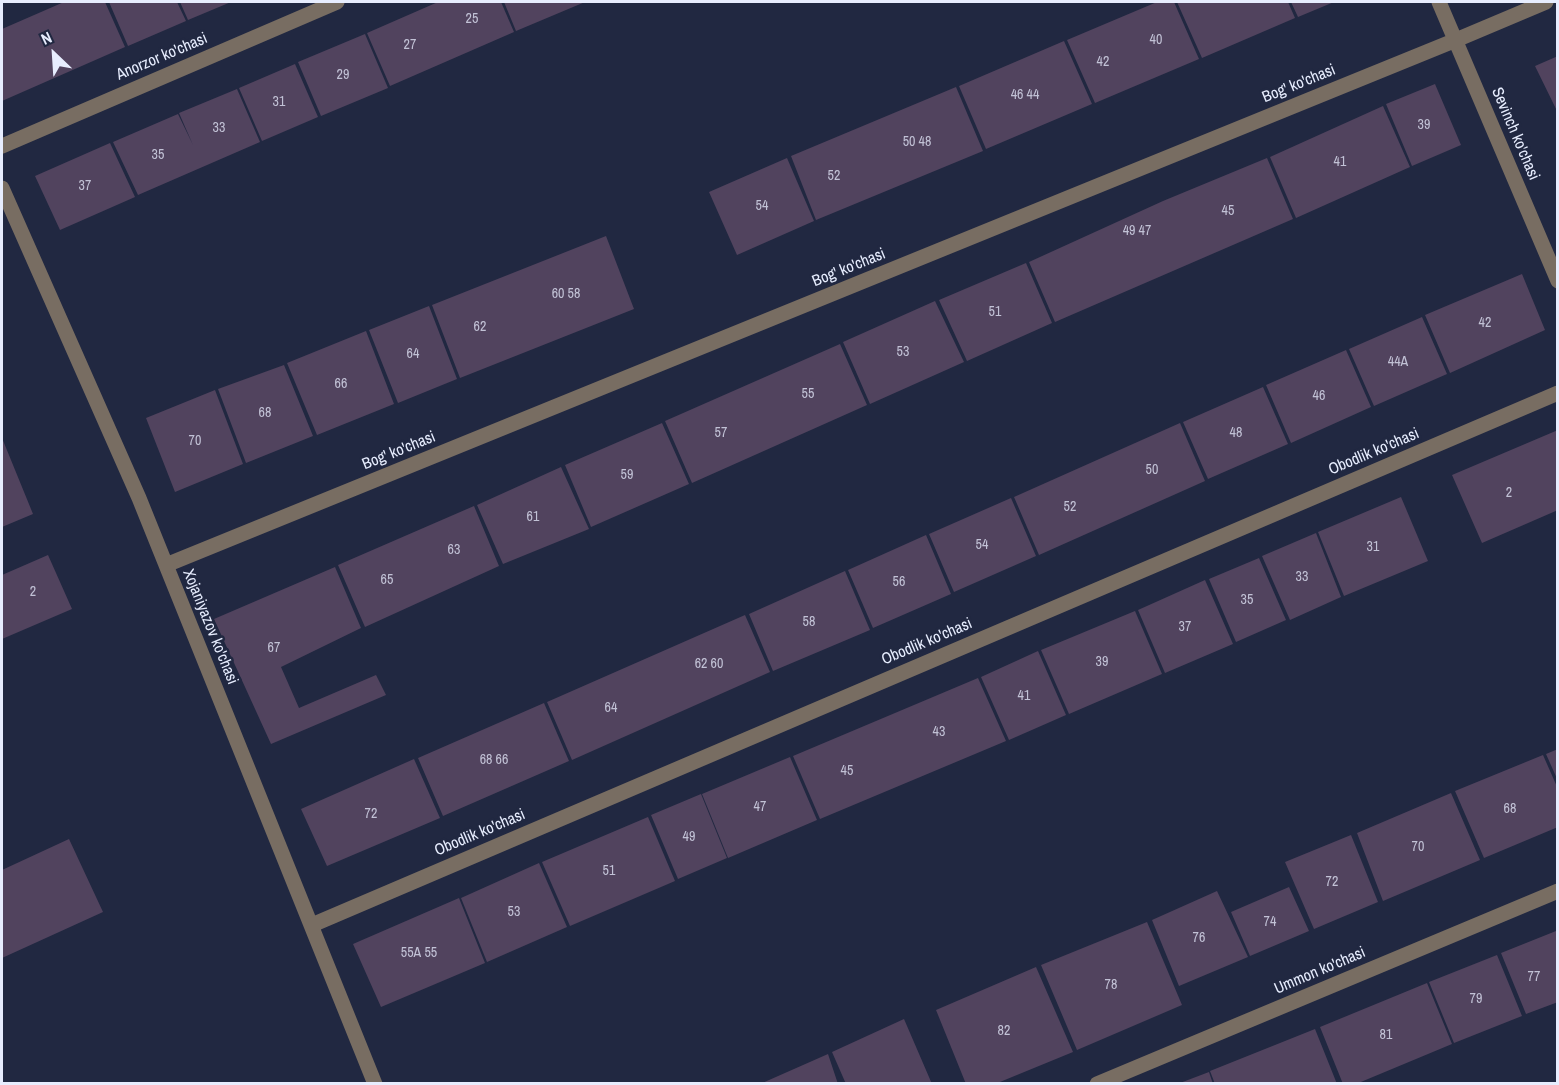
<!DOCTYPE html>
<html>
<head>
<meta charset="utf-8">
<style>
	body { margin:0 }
	#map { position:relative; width:1559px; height:1085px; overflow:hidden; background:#212841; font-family:"Archivo Narrow",sans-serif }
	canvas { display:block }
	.frame { position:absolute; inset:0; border:3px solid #e7edfe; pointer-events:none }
	.north { position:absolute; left:24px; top:24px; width:60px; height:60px; -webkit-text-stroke:4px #212841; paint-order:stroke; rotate:335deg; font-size:16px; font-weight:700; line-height:24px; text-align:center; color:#e7edfe }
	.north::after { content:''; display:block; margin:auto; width:21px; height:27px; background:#e7edfe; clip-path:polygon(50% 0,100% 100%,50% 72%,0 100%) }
</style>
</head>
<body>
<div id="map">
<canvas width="1559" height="1085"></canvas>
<div class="frame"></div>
<div class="north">N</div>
</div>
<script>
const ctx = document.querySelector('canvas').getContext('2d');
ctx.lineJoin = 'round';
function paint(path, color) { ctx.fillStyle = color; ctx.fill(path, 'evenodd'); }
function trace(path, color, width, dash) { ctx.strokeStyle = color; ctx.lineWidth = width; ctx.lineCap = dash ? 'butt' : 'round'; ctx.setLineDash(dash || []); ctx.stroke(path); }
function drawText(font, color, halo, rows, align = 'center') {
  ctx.font = font + ' "Archivo Narrow",sans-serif'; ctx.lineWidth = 5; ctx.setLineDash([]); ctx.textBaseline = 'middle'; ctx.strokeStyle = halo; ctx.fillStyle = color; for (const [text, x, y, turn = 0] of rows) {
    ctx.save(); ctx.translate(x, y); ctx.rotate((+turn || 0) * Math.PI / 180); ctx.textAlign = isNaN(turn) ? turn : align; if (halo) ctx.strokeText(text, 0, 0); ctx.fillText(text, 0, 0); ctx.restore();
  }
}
paint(new Path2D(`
	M64,2H105L125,47L2,101V29Z
	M109,2H177L186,21L128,46Z
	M180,2H231L188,20Z
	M438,2H501L514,32L390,86L367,33Z
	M504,2H585L516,31Z
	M1157,2H1174L1199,59L1095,103L1067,40Z
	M1177,2H1288L1295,18L1202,58Z
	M1291,2H1334L1298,17Z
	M365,34L388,88L321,116L298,62Z
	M1064,41L1092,104L986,149L959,86Z
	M1558,56V113L1535,66Z
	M295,64L318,117L262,141L239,88Z
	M1435,84L1461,145L1412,166L1386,104Z
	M956,87L983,151L816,220L791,156Z
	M237,89L260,142L138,195L113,142L178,114L193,145L179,113Z
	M1383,106L1410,167L1296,218L1270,157Z
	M110,143L135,197L60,230L35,176Z
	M787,158L814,221L737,255L709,192Z
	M1267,158L1293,219L1055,322L1029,262L1163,201Z
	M606,236L634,309L460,378L432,305Z
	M1026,263L1052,323L967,361L939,300Z
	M1522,274L1545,330L1450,373L1425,315Z
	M935,301L964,362L870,404L843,342Z
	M429,306L457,379L398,403L369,330Z
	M1422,317L1447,374L1374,406L1349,349Z
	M366,331L394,404L317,435L287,363Z
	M840,344L867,405L692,483L665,421Z
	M1346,350L1371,407L1291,443L1266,385Z
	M284,365L313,436L246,463L218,389Z
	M1263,387L1288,444L1208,479L1183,422Z
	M215,390L243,464L175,492L146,418Z
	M662,423L689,484L591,527L565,465Z
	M1180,423L1205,481L1039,555L1014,497Z
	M1558,430V510L1482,543L1452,475Z
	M2,438L33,514L2,527Z
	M561,467L589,529L503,564L477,505Z
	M1401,497L1428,561L1344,596L1318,532Z
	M1011,498L1036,556L954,592L929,534Z
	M474,506L499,566L365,627L338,565Z
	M1316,533L1341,597L1290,620L1262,556Z
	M926,535L951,594L873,628L848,570Z
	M48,555L72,609L2,639V575Z
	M1259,558L1286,620L1236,642L1209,579Z
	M335,567L361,628L281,667L299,708L376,675L386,695L271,744L214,619Z
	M845,571L870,630L773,671L749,614Z
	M1205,580L1233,644L1165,673L1138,610Z
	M1135,611L1162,674L1069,714L1041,650Z
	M745,615L770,672L572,760L547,702Z
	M1038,651L1066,715L1009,740L981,677Z
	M978,678L1006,741L820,819L793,756Z
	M544,703L569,761L443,816L418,758Z
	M1558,749V781L1546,754Z
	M1543,755L1558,789V827L1484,858L1455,791Z
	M790,757L817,820L728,858L702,794Z
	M414,759L440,818L327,866L301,809Z
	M1451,793L1480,860L1383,901L1357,833Z
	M701,794L727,858L678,879L651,815Z
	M648,817L675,881L570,926L542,862Z
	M1351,835L1378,902L1314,929L1285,862Z
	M69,839L103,912L2,958V870Z
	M539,863L567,927L487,962L461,898Z
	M1289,887L1309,931L1250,956L1231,912Z
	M1217,891L1248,957L1179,986L1152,920Z
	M459,898L485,963L381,1007L353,944Z
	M1147,922L1182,1005L1077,1050L1041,965Z
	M1556,931L1558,1002L1526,1014L1501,953Z
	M1497,955L1522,1016L1454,1043L1429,982Z
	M1036,967L1073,1052L995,1084H966L936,1010Z
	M1427,983L1452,1044L1356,1084H1343L1320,1027Z
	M904,1019L932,1084H846L832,1052Z
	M1315,1029L1337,1084H1215L1210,1071Z
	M828,1054L838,1084H760Z
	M1209,1072L1213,1084H1180V1083Z`), '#51435e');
trace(new Path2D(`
	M1439,2L1558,281
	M2,146L337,2
	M2,188L139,498L375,1084
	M166,565L1456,40L1546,2
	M312,925L1558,393
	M1097,1084L1558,891`), '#786d62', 15);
drawText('14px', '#c2c2d6', null, [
	["25",472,19],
	["40",1156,40],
	["27",410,45],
	["42",1103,62],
	["29",343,75],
	["46 44",1025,95],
	["31",279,102],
	["39",1424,125],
	["33",219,128],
	["50 48",917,142],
	["35",158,155],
	["41",1340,162],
	["52",834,176],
	["37",85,186],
	["54",762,206],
	["45",1228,211],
	["49 47",1137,231],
	["60 58",566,294],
	["51",995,312],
	["42",1485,323],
	["62",480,327],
	["53",903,352],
	["64",413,354],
	["44A",1398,362],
	["66",341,384],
	["55",808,394],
	["46",1319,396],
	["68",265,413],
	["57",721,433],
	["48",1236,433],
	["70",195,441],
	["50",1152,470],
	["59",627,475],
	["2",1509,493],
	["52",1070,507],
	["61",533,517],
	["54",982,545],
	["31",1373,547],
	["63",454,550],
	["33",1302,577],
	["65",387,580],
	["56",899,582],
	["2",33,592],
	["35",1247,600],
	["58",809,622],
	["37",1185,627],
	["67",274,648],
	["39",1102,662],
	["62 60",709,664],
	["41",1024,696],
	["64",611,708],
	["43",939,732],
	["68 66",494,760],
	["45",847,771],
	["47",760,807],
	["68",1510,809],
	["72",371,814],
	["49",689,837],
	["70",1418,847],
	["51",609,871],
	["72",1332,882],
	["53",514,912],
	["74",1270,922],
	["76",1199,938],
	["55A 55",419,953],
	["77",1534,977],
	["78",1111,985],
	["79",1476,999],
	["82",1004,1031],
	["81",1386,1035]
]);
drawText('16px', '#e7edfe', '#212841', [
	["Anorzor ko'chasi",162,57,-23],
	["Bog' ko'chasi",1299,84,-22],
	["Sevinch ko'chasi",1515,134,67],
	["Bog' ko'chasi",849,268,-22],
	["Bog' ko'chasi",399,451,-22],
	["Obodlik ko'chasi",1374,452,-23],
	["Xojaniyazov ko'chasi",210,627,68],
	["Obodlik ko'chasi",927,642,-23],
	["Obodlik ko'chasi",480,833,-23],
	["Ummon ko'chasi",1320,971,-23]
]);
</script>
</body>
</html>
